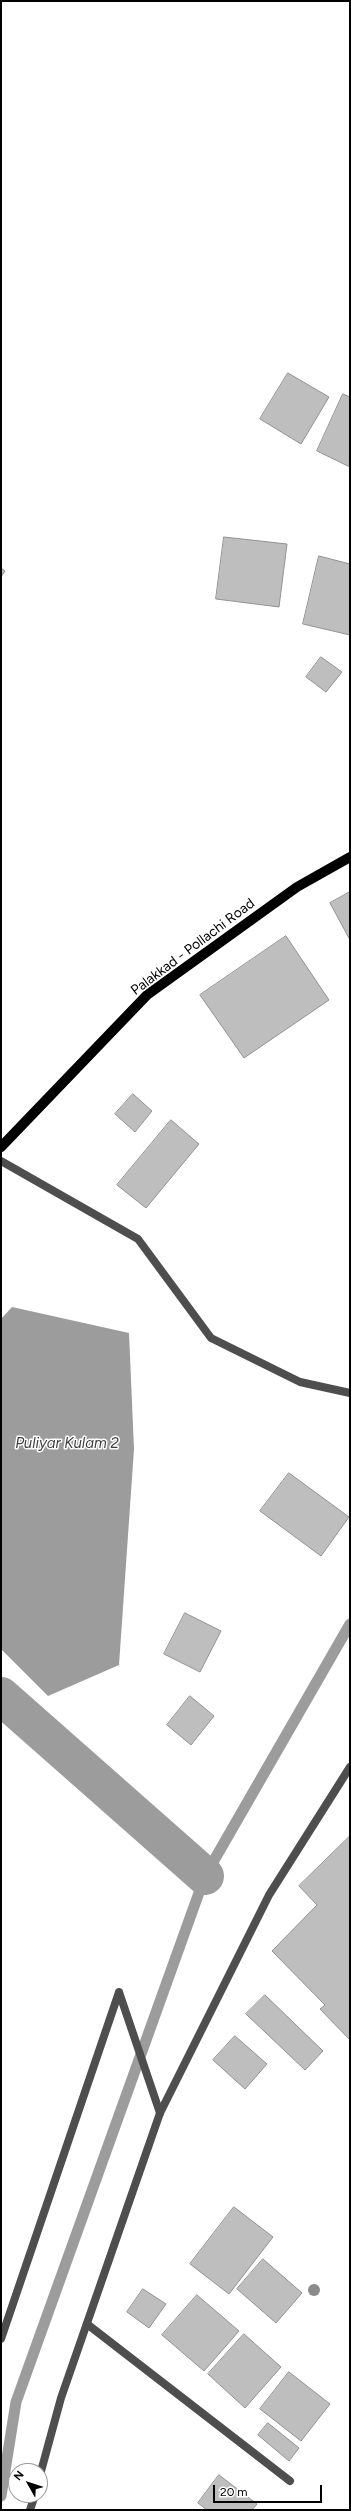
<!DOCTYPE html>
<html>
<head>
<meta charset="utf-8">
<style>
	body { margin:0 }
	#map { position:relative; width:351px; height:2511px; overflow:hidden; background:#fff; font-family:Figtree,sans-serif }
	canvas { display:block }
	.frame { position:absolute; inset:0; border:2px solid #000; pointer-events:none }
	.north { position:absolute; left:8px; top:2463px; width:40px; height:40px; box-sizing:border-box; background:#fff; border:1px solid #999; border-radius:50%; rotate:309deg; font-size:11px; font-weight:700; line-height:16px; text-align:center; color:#000 }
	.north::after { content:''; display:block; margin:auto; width:14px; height:18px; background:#000; clip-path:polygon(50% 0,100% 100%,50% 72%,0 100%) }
	.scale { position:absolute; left:213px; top:2485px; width:109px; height:18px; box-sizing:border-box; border:2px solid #000; border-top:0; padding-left:5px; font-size:12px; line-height:14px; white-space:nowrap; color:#000; -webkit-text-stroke:3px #fff; paint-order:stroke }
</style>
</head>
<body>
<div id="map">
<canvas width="351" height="2511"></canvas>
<div class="frame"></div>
<div class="north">N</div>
<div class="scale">20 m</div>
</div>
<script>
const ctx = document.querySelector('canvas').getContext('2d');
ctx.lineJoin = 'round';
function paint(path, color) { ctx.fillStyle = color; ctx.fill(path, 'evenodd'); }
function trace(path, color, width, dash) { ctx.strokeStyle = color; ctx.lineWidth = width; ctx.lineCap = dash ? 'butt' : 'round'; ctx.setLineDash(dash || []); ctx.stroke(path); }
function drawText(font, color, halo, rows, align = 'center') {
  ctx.font = font + ' Figtree,sans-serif'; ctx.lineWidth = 3; ctx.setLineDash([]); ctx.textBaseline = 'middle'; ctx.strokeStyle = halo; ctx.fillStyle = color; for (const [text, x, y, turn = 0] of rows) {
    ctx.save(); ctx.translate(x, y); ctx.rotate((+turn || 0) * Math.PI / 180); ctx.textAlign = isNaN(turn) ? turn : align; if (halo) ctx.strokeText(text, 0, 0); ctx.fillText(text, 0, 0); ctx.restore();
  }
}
paint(new Path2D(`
	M12,1307L129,1333L134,1449L119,1665L48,1696L1,1649V1319Z`), '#9c9c9c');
trace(new Path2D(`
	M1,2496L16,2402L205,1876L350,1624`), '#9c9c9c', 11);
trace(new Path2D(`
	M1,1696L205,1876`), '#9c9c9c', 38);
const building = new Path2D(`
	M288,373L329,397L301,444L260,419Z
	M343,394L350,397V467L317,451Z
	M224,537L287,544L279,607L216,599Z
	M319,556L350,564V635L303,624Z
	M1,568L5,571L1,577Z
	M321,657L342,672L326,692L306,677Z
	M350,892V940L330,903Z
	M286,936L329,1000L244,1058L200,995Z
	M133,1094L152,1111L135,1132L115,1114Z
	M171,1120L199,1144L146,1208L117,1185Z
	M289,1473L349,1517L321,1556L260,1511Z
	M185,1613L221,1631L200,1672L164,1654Z
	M190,1696L214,1716L191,1745L167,1725Z
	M350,1836V2040L320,2009L325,2005L272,1951L317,1905L299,1886Z
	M265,1995L323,2051L305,2070L246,2014Z
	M235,2036L267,2064L245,2089L213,2060Z
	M234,2207L273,2237L229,2294L190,2264Z
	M263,2259L302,2293L276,2323L237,2289Z
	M143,2289L166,2304L149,2328L127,2312Z
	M197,2295L239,2331L204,2371L162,2335Z
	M244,2334L281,2367L245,2408L208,2374Z
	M289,2372L330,2404L301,2441L260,2409Z
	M268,2423L299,2448L289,2461L258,2435Z
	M219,2475L257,2504L252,2510H207L198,2503Z`);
paint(building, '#bebebe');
trace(building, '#929292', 1);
trace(new Path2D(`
	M119,1992L160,2113
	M87,2324L290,2481
	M1,2339L119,1992`), '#4e4e4e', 8);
trace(new Path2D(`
	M1,1161L138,1239L211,1338L300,1382L350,1393
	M40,2475L61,2398L160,2113L269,1895L350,1767
	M30,2510L35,2495`), '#4e4e4e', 8);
trace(new Path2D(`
	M1,1147L147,995L297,887L350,857`), '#000', 10);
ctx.fillStyle = '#8b8b8b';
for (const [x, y] of [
	[314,2290]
]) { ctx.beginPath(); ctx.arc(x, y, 6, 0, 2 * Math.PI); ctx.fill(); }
drawText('14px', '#000', '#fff', [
	["Palakkad - Pollachi Road",193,947,-37]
]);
drawText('italic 15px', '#3d3d3d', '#fff', [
	["Puliyar Kulam 2",67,1444]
]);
</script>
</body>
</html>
